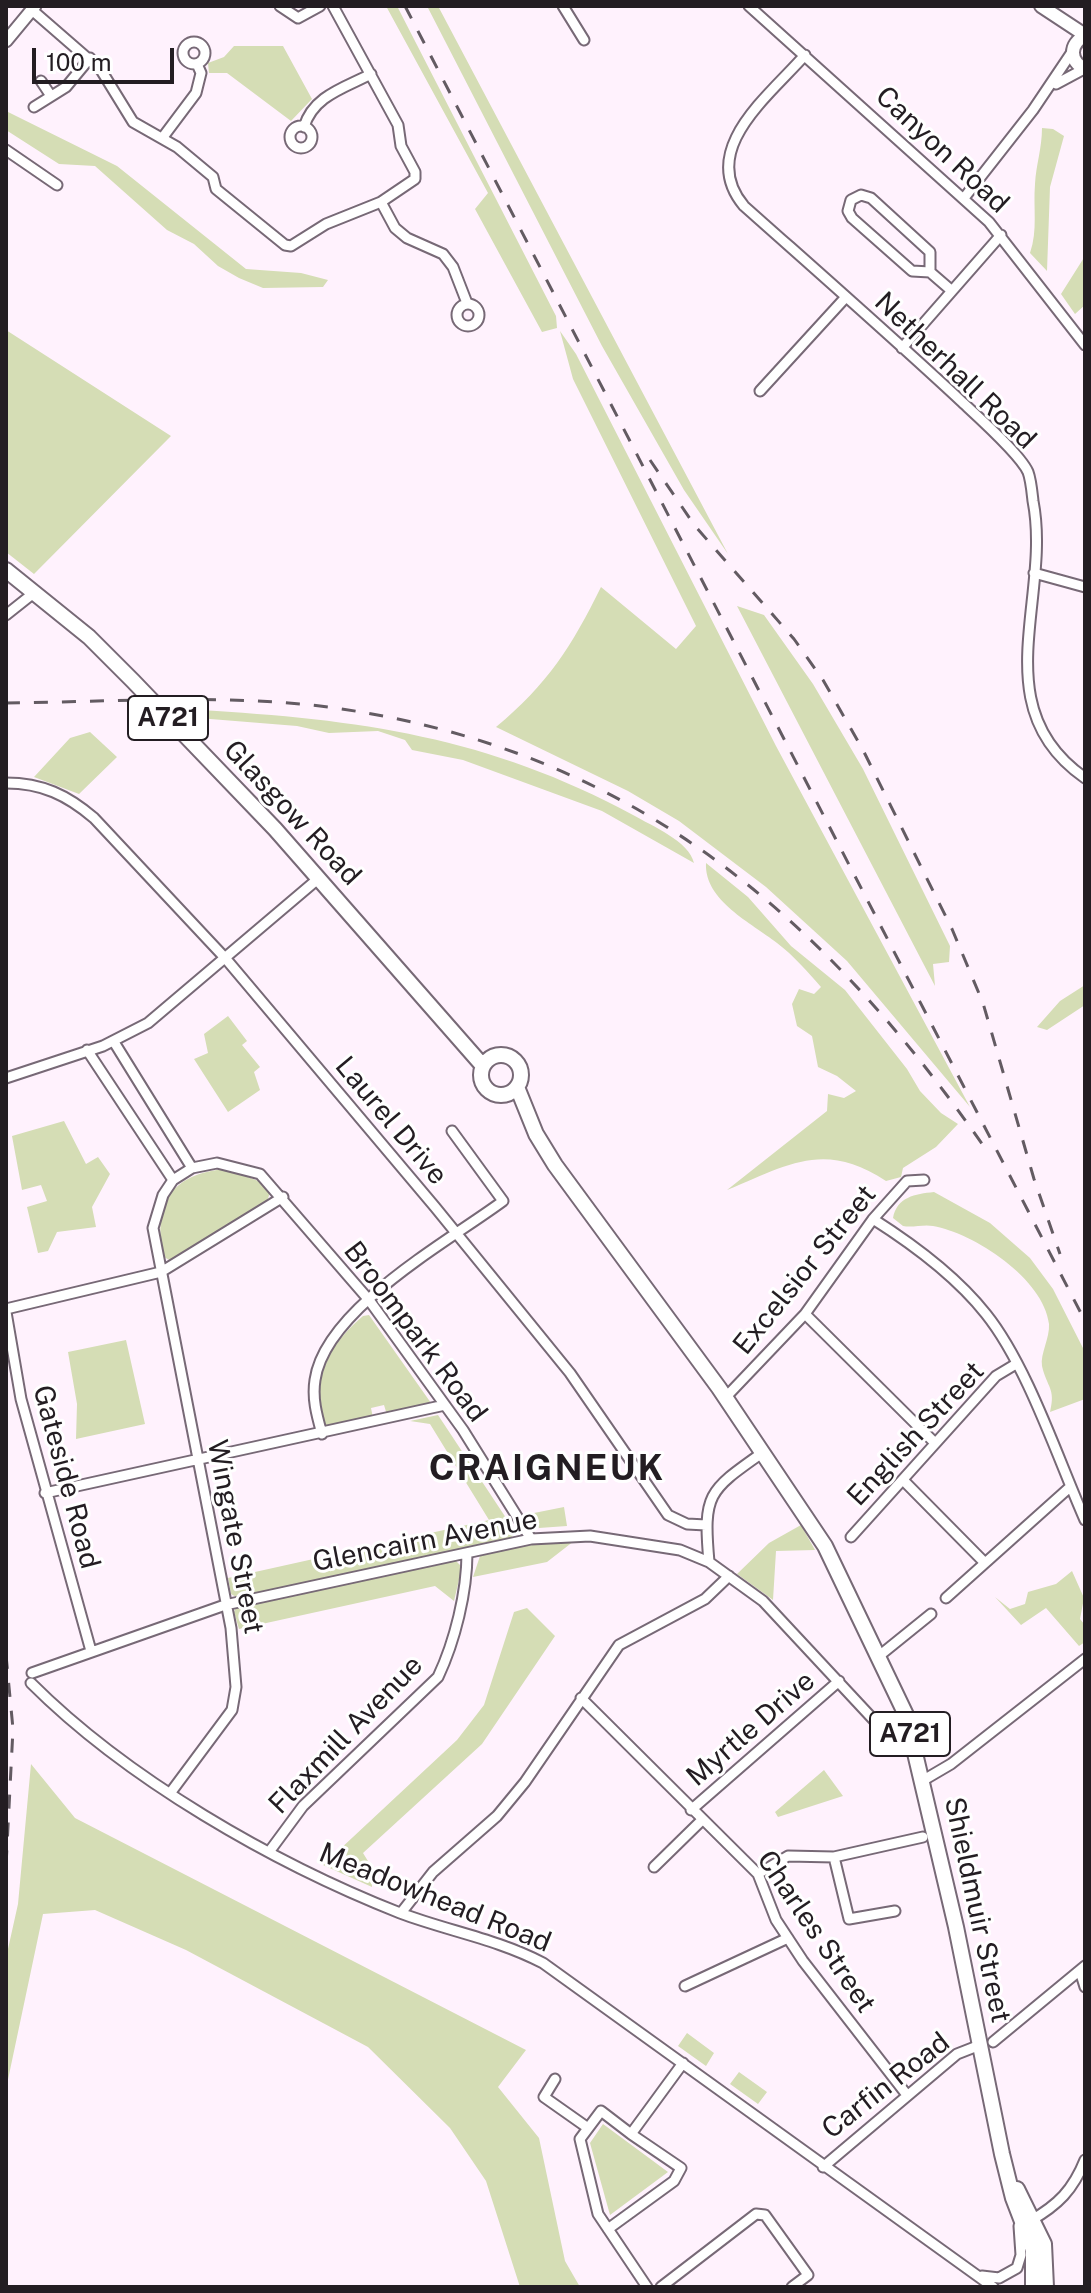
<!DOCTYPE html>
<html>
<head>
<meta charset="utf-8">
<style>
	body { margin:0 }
	#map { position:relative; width:1091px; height:2293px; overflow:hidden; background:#fff2fd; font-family:"Public Sans",sans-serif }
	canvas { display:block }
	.frame { position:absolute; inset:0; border:8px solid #231d22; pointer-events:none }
	.scale { position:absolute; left:32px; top:48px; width:142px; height:36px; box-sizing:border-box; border:4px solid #231d22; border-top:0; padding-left:10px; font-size:24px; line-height:28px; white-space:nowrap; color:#231d22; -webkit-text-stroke:6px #fff; paint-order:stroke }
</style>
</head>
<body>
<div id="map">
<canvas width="1091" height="2293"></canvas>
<div class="frame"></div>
<div class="scale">100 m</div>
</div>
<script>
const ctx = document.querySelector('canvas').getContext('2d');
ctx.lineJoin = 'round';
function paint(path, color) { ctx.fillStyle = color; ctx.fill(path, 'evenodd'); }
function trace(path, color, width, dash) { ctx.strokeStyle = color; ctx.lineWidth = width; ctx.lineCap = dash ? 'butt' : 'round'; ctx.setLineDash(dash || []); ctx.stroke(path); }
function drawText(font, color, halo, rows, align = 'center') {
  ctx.font = font + ' "Public Sans",sans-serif'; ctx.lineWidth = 6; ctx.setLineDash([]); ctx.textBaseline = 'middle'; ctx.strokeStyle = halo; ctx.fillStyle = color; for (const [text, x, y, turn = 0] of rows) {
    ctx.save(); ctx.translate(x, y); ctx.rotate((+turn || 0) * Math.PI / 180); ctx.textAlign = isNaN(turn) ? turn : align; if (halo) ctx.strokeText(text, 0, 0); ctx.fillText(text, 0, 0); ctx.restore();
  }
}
paint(new Path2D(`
	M386,6H397L556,316L557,328L542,332L475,209L488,193Z
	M427,6H438L728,554L684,490L602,346Z
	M234,46H283L312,99L291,121L227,73H209L208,63L224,57Z
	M6,111L117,166L246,269L301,273L328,280L323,287L263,288L239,278L218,266L194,244L167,230L95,166L59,164L6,130Z
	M1042,128L1053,129L1064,136L1050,187L1047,271L1030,253C1038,230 1033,208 1035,184C1036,165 1042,148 1042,128Z
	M1085,256V305L1075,314L1061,294Z
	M6,330L171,436L34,574L6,552Z
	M560,331L576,354L776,746L970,1107L847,961L766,887L679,821L628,791L496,727C547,685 572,646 601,587L676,649L696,626L573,379Z
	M737,606L764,615L813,684L863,769L950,946L949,962L933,964L935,986Z
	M198,710C359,719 489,737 633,815C652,826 689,841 694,863L602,811L463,760L412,750L405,740L378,731L329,733L297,726L198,718Z
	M90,732L117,757L79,794L34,777L70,738Z
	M706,863L748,897L791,946L845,990L907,1069L920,1091L941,1113L958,1124L936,1147L903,1168L901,1177L886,1181C824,1140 788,1165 727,1190L827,1111L828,1094L844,1098L856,1091L837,1076L818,1067L812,1036L797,1026L792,1004L799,989L814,994L821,987C807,971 794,956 777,943C752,923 704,901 706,863Z
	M1085,985V1005L1047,1030L1037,1027L1060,1001Z
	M228,1016L247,1041L242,1045L260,1067L254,1072L260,1090L228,1112L194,1059L208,1053L204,1034Z
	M64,1121L86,1164L98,1157L110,1174L92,1207L96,1227L57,1232L48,1251L38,1253L27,1207L47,1201L41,1185L22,1190L12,1136Z
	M227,1169L261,1182L270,1192L267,1202L171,1261L164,1257C152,1204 171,1173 227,1169Z
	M934,1192L990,1223L1030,1258L1053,1289L1085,1352V1399L1050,1412C1056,1388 1047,1388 1042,1366C1040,1354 1050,1338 1049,1324C1044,1279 974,1233 933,1226C923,1224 913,1228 903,1226L893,1218C897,1197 915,1194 934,1192Z
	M369,1315L431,1403L387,1415L384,1405L371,1408L373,1418L326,1426C319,1419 319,1412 319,1403C319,1364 335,1340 363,1316Z
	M126,1340L145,1424L76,1439L77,1404L68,1352Z
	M438,1415L512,1527L514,1534L510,1539L238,1598L231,1594L228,1578L489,1520L430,1424L410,1421Z
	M564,1507L567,1526L539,1528L529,1514Z
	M801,1525L815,1550L776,1551L773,1600L737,1574L769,1543Z
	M564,1540L574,1541L547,1562L473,1577L481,1553Z
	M454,1559L462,1567L454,1601L435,1586L239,1629L234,1612L237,1605Z
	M1072,1571L1084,1598L1080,1619L1085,1625V1642L1079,1646L1046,1608L1021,1625L995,1597L1010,1609L1025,1604L1028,1592L1056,1584Z
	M527,1608L555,1636L482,1744L363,1853L371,1866L372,1887L323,1865L457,1740L484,1705L514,1612Z
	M31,1764L75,1818L526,2050L498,2087L539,2138L565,2261L580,2287H520L486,2181L450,2128L368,2047L186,1950L95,1910L43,1914L6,2089V1958L18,1904Z
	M824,1770L843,1796L778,1817L775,1812Z
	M687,2033L714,2053L706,2066L678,2046Z
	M739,2072L767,2092L758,2104L730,2084Z
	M603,2124L668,2172L610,2215L590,2143Z`), '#d5ddb5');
const minor = new Path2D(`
	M280,6L298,18L320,6
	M563,6L584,40
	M749,6L989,222L1085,345
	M32,10L101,70L133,122L177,147L213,177L216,189L285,245L291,246L326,224L381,202L415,179V172L401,146L398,125L333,6
	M183 53a11 11 0 1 1 22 0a11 11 0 1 1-22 0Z
	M805,55C769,96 697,150 744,206C817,271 890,335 961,401C976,415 1020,454 1028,472C1031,480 1032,492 1033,501C1052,598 983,707 1085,778
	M41,81L51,96
	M1056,84L1084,69
	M34,107L66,87L90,58
	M290 137a11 11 0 1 1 22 0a11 11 0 1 1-22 0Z
	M304,127C313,96 344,88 371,74
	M163,137L196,93L201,73L197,64
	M6,150L57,185
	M964,198L1033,110L1072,52
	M381,202L395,228L407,238L443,254L453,267L467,303
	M930,272V252L871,198L861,195L851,200L848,211L852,218L912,271L930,272L952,291
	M457 315a11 11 0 1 1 22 0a11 11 0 1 1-22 0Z
	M902,348L1001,235
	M760,391L846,297
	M1034,573L1085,587
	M6,615L35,592
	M6,783C42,783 67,795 94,818L226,959L435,1207L570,1373L668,1515L687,1524L706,1525
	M114,1042L192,1168
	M87,1050L173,1180
	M6,1078L103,1046L148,1023L319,878
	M873,1219C914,1245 956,1276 986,1314C1027,1365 1058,1459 1085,1520
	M6,1309L161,1272L283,1197
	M6,1312L21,1399L91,1651
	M805,1314L935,1443
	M725,1398L805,1314L873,1219L907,1181L924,1180
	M322,1434C317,1416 312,1399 315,1380C325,1309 449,1241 503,1201L452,1131
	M903,1480L985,1563
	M45,1493L445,1405
	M851,1537L996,1376L1016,1364
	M709,1562C703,1494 708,1491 762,1453
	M946,1598L1070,1487
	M879,1656L931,1614
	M32,1673L225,1605L531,1539L590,1536L680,1550L709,1562L763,1601L885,1732H910
	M31,1683C127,1779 273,1863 400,1913C448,1931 497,1939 543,1963L993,2287
	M581,1698L758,1874L776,1920L803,1961L907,2095
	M922,1781L951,1764L1085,1659
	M171,1792L232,1710L236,1687L231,1628L153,1228L163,1195L173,1180L192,1168L217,1163L260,1174L369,1300L463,1430L531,1539
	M691,1810L839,1681
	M269,1852L303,1806L438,1677C455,1641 467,1592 467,1553
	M834,1857L849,1919L895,1911
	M654,1867L702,1820
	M758,1874L788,1856L834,1857L923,1837
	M401,1913L433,1872L497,1816L525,1782L619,1645L705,1599L729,1576
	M1080,1971L1085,1987
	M685,1986L788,1938
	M993,2042L1085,1966
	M555,2079L544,2097L588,2128
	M823,2167L957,2054L980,2045
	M1030,2221C1058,2205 1073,2190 1085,2160
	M608,2229L674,2181L681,2168L631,2134
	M982,2276L999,2278L1017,2268L1021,2255L1019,2226
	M647,2287L598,2214L580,2139L601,2111L631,2134L683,2063
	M661,2287L756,2214L765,2215L808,2275L792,2287`);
const tertiary = new Path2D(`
	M6,41L35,6`);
const secondary = new Path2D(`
	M1041,6L1085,35
	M1085,36C1069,44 1069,61 1085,69`);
const primary = new Path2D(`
	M6,570L89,637L133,681L275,829L483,1066
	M481 1075a20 20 0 1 1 40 0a20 20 0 1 1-40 0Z
	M517,1087L536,1134L555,1165L719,1388L825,1546L906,1715L956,1927L1002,2154L1013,2198L1033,2250V2287
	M1017,2189L1044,2244L1046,2287`);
trace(minor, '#776976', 13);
trace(tertiary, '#776976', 15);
trace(secondary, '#776976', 16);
trace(primary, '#776976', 18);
trace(minor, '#fff', 9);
trace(tertiary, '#fff', 11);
trace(secondary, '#fff', 12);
trace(primary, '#fff', 14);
trace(new Path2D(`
	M405,6L1085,1321
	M650,460L695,526L794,639L823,680L863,750L952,929L983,1003L1034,1179L1060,1254
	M6,703C110,702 217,694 320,706C622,744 819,908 987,1151
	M6,1655L13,1729L6,1866`), '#635b62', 3, [14, 14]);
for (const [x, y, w] of [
	[168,718,80],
	[910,1734,80]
]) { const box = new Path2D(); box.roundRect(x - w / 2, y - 22, w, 44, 6); ctx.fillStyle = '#fff'; ctx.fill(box); trace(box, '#231d22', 2); }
drawText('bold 26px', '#231d22', null, [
	["A721",168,718],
	["A721",910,1734]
]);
drawText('28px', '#231d22', '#fff', [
	["Canyon Road",942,150,43],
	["Netherhall Road",955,371,44],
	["Glasgow Road",292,813,47],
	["Laurel Drive",391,1121,50],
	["Excelsior Street",805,1270,-51],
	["Broompark Road",415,1332,53],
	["English Street",916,1434,-47],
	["Gateside Road",66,1477,75],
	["Wingate Street",235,1537,79],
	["Glencairn Avenue",425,1541,-11],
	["Myrtle Drive",751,1729,-41],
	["Flaxmill Avenue",346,1735,-46],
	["Meadowhead Road",435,1898,22],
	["Shieldmuir Street",977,1910,78],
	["Charles Street",816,1932,56],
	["Carfin Road",886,2086,-38]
]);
ctx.letterSpacing = '2px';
drawText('bold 36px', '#231d22', '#fff', [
	["CRAIGNEUK",547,1469]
]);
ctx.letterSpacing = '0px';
</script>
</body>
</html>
